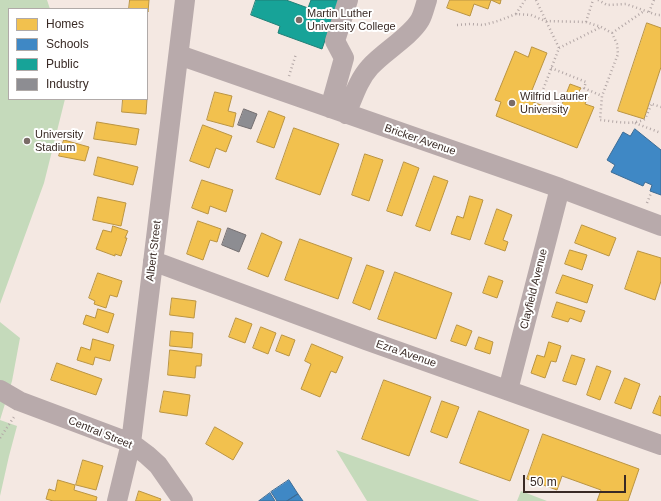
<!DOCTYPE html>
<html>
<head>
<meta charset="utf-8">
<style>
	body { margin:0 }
	#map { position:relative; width:661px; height:501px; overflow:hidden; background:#f4e8e2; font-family:Helvetica,sans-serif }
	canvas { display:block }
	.legend { position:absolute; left:8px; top:8px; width:140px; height:92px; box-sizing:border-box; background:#fff; border:1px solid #b0aaa8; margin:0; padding:5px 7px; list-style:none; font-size:12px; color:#392a25 }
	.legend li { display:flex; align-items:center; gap:8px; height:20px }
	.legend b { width:20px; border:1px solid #b0aaa8 }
	.scale { position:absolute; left:523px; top:475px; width:103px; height:18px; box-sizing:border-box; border:2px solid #392a25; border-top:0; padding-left:5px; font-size:12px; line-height:14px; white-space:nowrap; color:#392a25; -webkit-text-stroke:3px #fff; paint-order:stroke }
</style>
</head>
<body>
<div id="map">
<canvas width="661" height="501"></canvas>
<ul class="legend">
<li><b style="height:11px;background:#f2c14e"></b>Homes</li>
<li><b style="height:11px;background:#3f88c5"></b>Schools</li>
<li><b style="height:11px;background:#17a398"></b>Public</li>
<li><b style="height:11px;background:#8d8d92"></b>Industry</li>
</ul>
<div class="scale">50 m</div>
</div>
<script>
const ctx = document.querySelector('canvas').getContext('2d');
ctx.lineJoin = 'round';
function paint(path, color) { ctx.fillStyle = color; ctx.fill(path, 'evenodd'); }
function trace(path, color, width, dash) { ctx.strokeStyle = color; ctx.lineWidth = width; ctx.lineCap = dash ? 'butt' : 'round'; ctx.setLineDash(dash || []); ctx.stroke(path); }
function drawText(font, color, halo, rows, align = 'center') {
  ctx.font = font + ' Helvetica,sans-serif'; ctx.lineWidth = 4; ctx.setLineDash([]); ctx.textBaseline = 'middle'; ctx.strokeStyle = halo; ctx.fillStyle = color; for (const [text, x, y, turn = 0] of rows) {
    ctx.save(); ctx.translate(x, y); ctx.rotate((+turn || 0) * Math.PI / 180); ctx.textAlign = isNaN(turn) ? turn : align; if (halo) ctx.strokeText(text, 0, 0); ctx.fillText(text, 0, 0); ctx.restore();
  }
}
paint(new Path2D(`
	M0,0H47L50,9H9V99H65L44,183L0,304Z
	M0,322L20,338L12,381L0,420L17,426L9,456L0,496Z
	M336,450L480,501H367Z
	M521,491L547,501H517Z`), '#c5dabb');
const homes = new Path2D(`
	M130,0H149L148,12L147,9H129Z
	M450,0H501L500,4L491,0L488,9L474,4L470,16L447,8Z
	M647,23L661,28V67L644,119L618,111Z
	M532,47L547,53L528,100L559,112L570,84L581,88L578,93L588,97L585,104L594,107L577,148L496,116L501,102L495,100L515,51L528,57Z
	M215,92L232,96L228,111L236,113L233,127L207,120Z
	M123,99H147L146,114L122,112Z
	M269,111L285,117L274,148L257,142Z
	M97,122L139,129L136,145L94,139Z
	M203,125L232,136L226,152L216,148L209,168L190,161Z
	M294,128L339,144L320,195L276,179Z
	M64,140L89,147L85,161L59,156Z
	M365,154L383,160L369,201L352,195Z
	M98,157L138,167L133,185L94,175Z
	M404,162L419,168L402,216L387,211Z
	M434,176L448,181L430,231L416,226Z
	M202,180L233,190L226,212L210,206L208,214L192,208Z
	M470,196L483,200L470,240L451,234L457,216L463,218Z
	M98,197L126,203L121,226L93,220Z
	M497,209L512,215L503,240L508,242L505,251L485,244Z
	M198,221L221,229L217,242L210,240L203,260L187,254Z
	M582,225L616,238L609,256L575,243Z
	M113,226L128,231L125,238H127L121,256L115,254V256L96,249L103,230L111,232Z
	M262,233L282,242L268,277L248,269Z
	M300,239L352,258L338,299L285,280Z
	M570,250L587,255L582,270L565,264Z
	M638,251L661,258V281L655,300L625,289Z
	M367,265L384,271L370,310L353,303Z
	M395,272L452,293L436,339L378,319Z
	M98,273L122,281L117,297L110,295L106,308L94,304L95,301L89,298Z
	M563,275L593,285L587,303L556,293Z
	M489,276L503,281L497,298L483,293Z
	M172,298L196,301L194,318L170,315Z
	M557,302L585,311L581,322L570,318L568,322L552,317Z
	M98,309L114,314L108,333L83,324L86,315L95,318Z
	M236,318L252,324L245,343L229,337Z
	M457,325L472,331L466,346L451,341Z
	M261,327L276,333L268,354L253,348Z
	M171,331L193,333L192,348L170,346Z
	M282,335L295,340L289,356L276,351Z
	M479,337L493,342L490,354L475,349Z
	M93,339L114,345L110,361L95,357L93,365L77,360L81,347L90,350Z
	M549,342L561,346L556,362L551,361L545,378L531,373L537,355L544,357Z
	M312,344L343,357L336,373L331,371L320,397L301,389L311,364L305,361Z
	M170,350L202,354L201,366H196L195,378L168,375Z
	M572,355L585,359L576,385L563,381Z
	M57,363L102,379L96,395L51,380Z
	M597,366L611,371L600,400L587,395Z
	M625,378L640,384L631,409L615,403Z
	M384,380L431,397L409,456L362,439Z
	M164,391L190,395L187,416L160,412Z
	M660,396L661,397V416L653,413Z
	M442,401L459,407L447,438L431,432Z
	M479,411L529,430L510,481L460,463Z
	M215,427L243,443L233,460L206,444Z
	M543,434L639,469L628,501H597L601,490L562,476L557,490L527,479Z
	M83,460L103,466L96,490L76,485Z
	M58,480L75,485L74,490L97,497L96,501H53L46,499L49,489L55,491Z
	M139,491L161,499L160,501H136Z`);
paint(homes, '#f2c14e');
trace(homes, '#ba9442', 1);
const schools = new Path2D(`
	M635,129L661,150V195L650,191L652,185L645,182L643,186L611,172L615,165L607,160L623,132L630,136Z
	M289,480L298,494L287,501H277L271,492Z
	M270,493L275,501H259Z
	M298,494L303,501H287Z`);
paint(schools, '#3f88c5');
trace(schools, '#3d6c95', 1);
const public = new Path2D(`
	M256,0H286L308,8L311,0H339L322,49L278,33L280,26L251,15Z`);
paint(public, '#17a398');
trace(public, '#217f76', 1);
const industry = new Path2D(`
	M244,109L257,114L251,129L238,125Z
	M228,228L246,235L239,252L222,245Z`);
paint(industry, '#8d8d92');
trace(industry, '#746f71', 1);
trace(new Path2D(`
	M536,0L559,48L538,103
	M598,0L607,5L626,4L657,15H661
	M649,12L654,0
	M516,14L525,0
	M586,22L593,0
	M457,25L470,24L483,25L498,21L516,14L531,15L545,21L586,22L601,27L612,33L617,44L618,54L602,96L600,120C614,121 632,126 645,119L652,103
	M612,33L644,11
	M559,48L601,27
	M551,68L586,82L584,88L602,96
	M289,76L296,54
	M649,103L661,107
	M635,123L661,133
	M647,203L651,193
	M0,438L14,417`), '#b3a7a6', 2.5, [1, 3]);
trace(new Path2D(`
	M179,55L560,188L661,226
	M330,108L344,58L335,41L348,0
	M346,114C353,98 358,80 370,67C383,52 410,37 420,20C423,15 425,6 427,0
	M153,261L366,340L661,445
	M0,390L19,401L131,443L147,455L158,465L183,501
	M508,390L560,188
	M117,501L131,443L185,0`), '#b8aaab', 20);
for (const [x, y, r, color] of [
	[299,20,4,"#7a6c67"],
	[512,103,4,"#7a6c67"],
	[27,141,4,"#7a6c67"]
]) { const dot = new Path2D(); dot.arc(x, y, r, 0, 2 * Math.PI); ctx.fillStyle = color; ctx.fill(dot); trace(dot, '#fff', 1.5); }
drawText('11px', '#392a25', '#fff', [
	["Martin Luther",307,14],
	["University College",307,27],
	["Wilfrid Laurier",520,97],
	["University",520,110],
	["University",35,135],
	["Stadium",35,148]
], 'left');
drawText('11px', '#392a25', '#fff', [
	["Bricker Avenue",420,140,19],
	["Albert Street",154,251,-83],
	["Clayfield Avenue",534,289,-76],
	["Ezra Avenue",406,354,19],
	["Central Street",100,433,22]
]);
</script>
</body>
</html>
